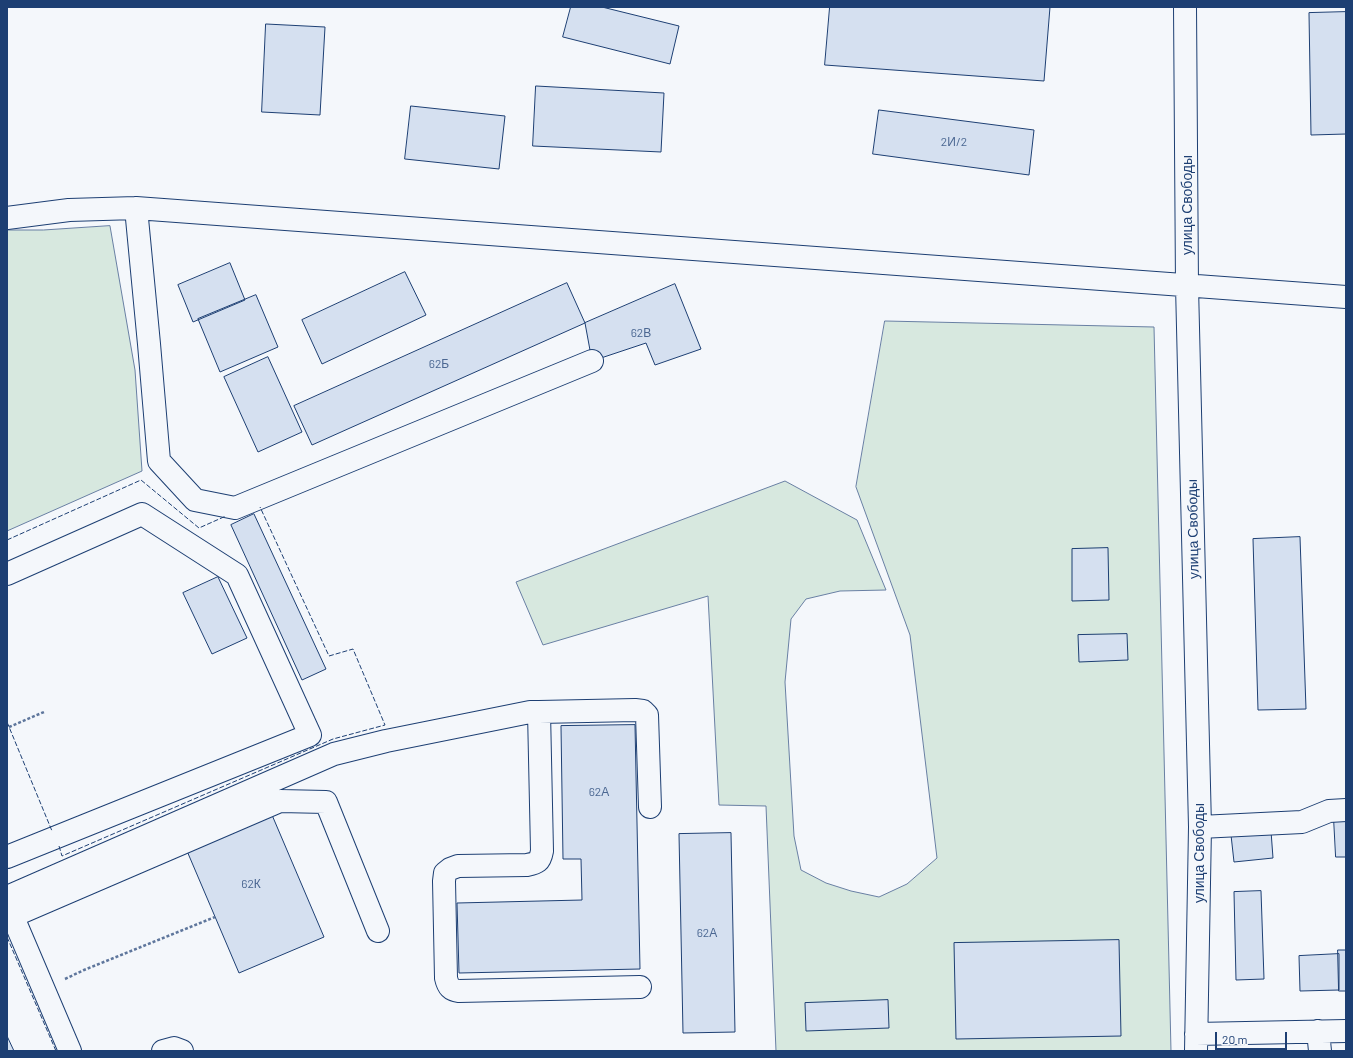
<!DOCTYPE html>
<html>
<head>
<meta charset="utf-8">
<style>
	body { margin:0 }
	#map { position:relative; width:1353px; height:1058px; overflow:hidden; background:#f4f7fb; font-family:Barlow,sans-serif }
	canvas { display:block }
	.frame { position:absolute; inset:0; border:8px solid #1d3f73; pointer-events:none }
	.scale { position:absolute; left:1215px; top:1032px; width:72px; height:18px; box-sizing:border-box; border:2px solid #1d3f73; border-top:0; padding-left:5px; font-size:12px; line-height:14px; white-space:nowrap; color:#1d3f73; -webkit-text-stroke:3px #f4f7fb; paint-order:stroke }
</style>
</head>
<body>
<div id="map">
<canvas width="1353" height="1058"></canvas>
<div class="frame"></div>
<div class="scale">20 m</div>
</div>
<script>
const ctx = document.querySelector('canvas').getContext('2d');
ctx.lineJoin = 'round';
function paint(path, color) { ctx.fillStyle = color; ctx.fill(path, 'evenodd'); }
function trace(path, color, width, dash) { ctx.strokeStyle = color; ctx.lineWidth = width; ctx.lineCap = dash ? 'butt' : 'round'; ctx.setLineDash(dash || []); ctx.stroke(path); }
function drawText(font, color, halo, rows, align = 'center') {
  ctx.font = font + ' Barlow,sans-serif'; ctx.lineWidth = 3; ctx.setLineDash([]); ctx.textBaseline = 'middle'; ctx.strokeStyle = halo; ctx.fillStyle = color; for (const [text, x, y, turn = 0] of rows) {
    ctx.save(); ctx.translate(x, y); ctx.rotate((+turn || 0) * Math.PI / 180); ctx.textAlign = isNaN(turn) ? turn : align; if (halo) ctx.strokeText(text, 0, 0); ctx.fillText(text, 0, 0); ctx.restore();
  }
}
const green = new Path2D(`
	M110,226L135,370L142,471L7,531V230H43Z
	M885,321L1154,327L1171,1051H776L766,806L719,805L708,596L543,645L516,582L785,481L857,520L886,590L840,591L806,599L791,619L785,682L794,836L801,870L826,883L851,891L879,897L907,884L937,858L910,635L856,487Z`);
paint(green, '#d7e8df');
trace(green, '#687fa3', 1);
const building = new Path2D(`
	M571,7H602L679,26L670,64L563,37Z
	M830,7H1050L1044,81L825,65Z
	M1346,12V134L1311,135L1309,13Z
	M266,24L325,27L320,115L262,112Z
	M536,86L664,93L661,152L533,146Z
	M411,106L505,116L499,169L405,159Z
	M879,110L1034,130L1029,175L873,154Z
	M230,263L245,300L193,322L178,285Z
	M405,272L426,315L322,364L302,320Z
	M567,283L585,323L312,445L294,406Z
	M675,284L701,349L655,365L646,343L592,361L585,323Z
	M256,295L278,347L220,372L198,319Z
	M268,357L302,432L258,452L224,377Z
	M254,514L326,669L302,680L231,525Z
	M1300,537L1306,709L1258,710L1253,539Z
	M1108,548L1109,600L1072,601V549Z
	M218,577L247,638L212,654L183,593Z
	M1127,634L1128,660L1079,662L1078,635Z
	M635,725L640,969L459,973L457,903L582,900L581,859H563L561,726Z
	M272,815L324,937L239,973L187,851Z
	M1334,819H1346V857H1336Z
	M1271,831L1273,858L1234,862L1231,835Z
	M731,833L735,1032L683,1033L679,834Z
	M1261,891L1264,979L1236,980L1234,892Z
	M1119,940L1121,1036L956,1039L954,943Z
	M1338,950H1346V991H1339Z
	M1339,954V990L1300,991L1299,956Z
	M888,1000L889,1028L806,1031L805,1003Z
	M7,1036L14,1051H7Z`);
paint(building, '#d5e0f0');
trace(building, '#1d3f73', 1);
const minor = new Path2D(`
	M1185,7L1187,286L1200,827L1196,1051
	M136,208L149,344L159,461L195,500L235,508L592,361
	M7,218L69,210L136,208L1346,297
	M7,574L142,514L237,575L310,735L7,857
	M539,712L635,710L643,711L647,715L650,807
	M1200,827L1302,822L1329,811L1346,810
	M7,897L334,754L386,741L530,712H539L542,851C540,862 537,863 527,865L458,866L450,869L445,873L444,881L446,978C448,987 451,990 459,991L640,987
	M7,903L70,1051
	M13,916L280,801L326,802L378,931
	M1318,1031L1320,1051
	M1196,1034L1346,1031
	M163,1051L174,1048L182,1051`);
trace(minor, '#1d3f73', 24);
trace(new Path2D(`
	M9,727L44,712
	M65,979L84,970L215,917`), '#5e769c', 2.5, [3, 2]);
trace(minor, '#f4f7fb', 22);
trace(new Path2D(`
	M7,540L141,480L199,528L226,516
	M7,722L52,831
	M59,846L62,856L333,739L385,725L353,649L329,656L260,507
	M7,937L56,1051`), '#1d3f73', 1, [5, 2]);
drawText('12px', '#4b6792', null, [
	["2И/2",954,142],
	["62В",641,333],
	["62Б",439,364],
	["62А",599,792],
	["62К",251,884],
	["62А",707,933]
]);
drawText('14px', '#1d3f73', '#f4f7fb', [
	["улица Свободы",1187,205,-90],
	["улица Свободы",1193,529,-91],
	["улица Свободы",1199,853,-90]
]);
</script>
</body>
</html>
